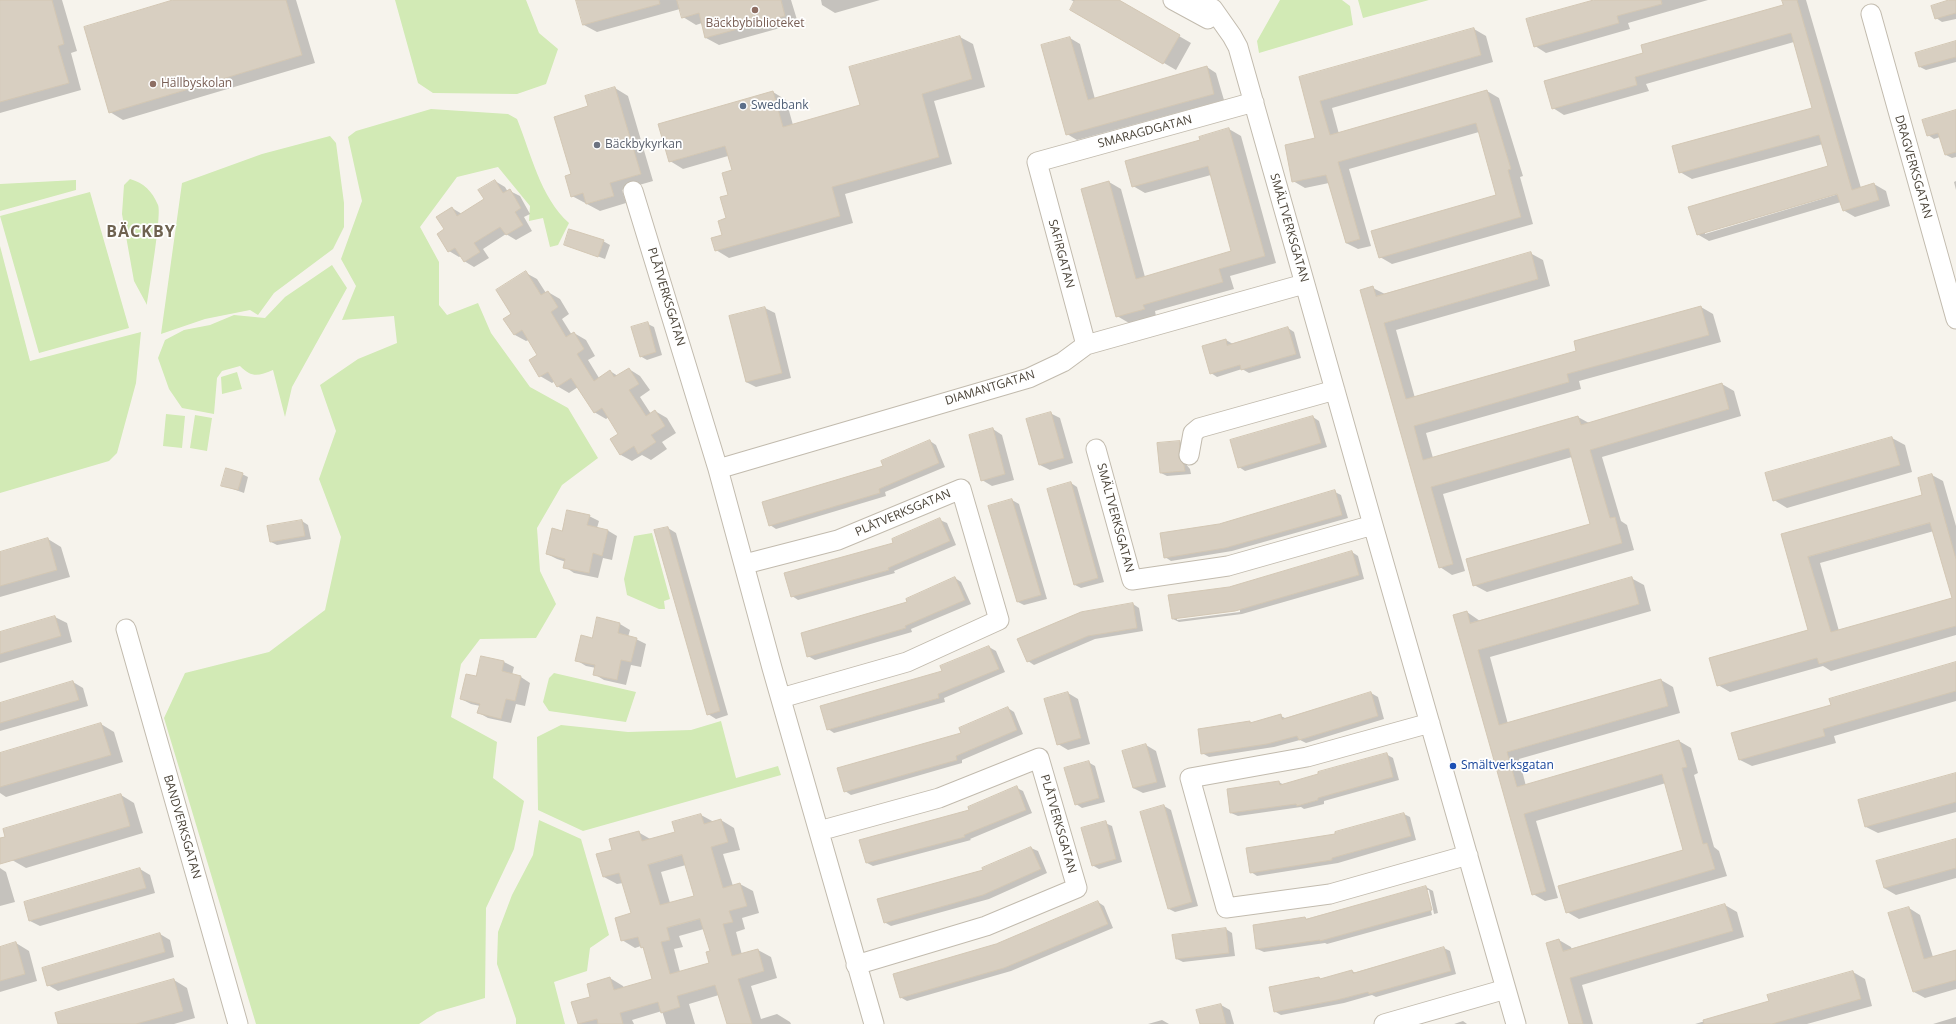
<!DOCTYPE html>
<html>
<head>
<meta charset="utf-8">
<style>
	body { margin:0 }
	canvas { display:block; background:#f6f3ec }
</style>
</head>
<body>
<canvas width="1956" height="1024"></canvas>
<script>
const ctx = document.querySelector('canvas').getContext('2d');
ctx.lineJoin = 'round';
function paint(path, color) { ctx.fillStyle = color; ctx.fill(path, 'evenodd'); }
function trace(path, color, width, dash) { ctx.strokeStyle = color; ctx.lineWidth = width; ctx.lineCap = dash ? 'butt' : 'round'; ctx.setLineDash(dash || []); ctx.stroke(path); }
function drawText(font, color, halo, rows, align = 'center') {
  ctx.font = font + ' "Open Sans",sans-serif'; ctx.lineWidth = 3.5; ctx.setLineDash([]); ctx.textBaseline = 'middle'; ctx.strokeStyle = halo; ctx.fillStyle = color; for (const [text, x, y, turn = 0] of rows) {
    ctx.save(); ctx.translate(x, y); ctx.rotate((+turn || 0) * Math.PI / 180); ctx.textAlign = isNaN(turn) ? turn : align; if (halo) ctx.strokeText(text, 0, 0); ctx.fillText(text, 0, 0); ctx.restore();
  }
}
paint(new Path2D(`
	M395,0H526L539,33L558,49L546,84L517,94L433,93L418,83Z
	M1280,0H1342L1350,6L1353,25L1259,53L1257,41Z
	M1358,0H1429L1363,18Z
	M431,109L508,114L517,119C531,153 540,197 569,223L558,245L550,247L543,218L529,221L530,206L498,167L457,177L420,227L439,262V305L447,315L478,303L491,333L530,387L568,408L598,458L562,485L537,528L540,571L556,604L536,638L480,639L461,664L451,717L497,742L493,778L524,801L514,849L486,908L485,998L437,1012L419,1024H256L164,718L185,673L269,652L325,610L341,537L319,479L336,431L320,385L358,359L397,343L394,316L342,320L356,286L341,259L362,201L348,137L356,131Z
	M330,136L336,143L344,203V227L333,249L274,293L258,315L250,310L205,319L161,334L182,183L262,154Z
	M130,179C144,183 152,191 158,205C162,214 149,289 147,305L134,281L122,214L124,185Z
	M76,180V190L0,211V184Z
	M90,192L129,328L39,353L0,216Z
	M0,246L30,361L141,332L136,383L117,453L109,461L0,493Z
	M332,265L347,288L292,387L285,417L273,370C258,376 252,378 240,366L222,371L217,378L214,414L182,408L169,389L158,358L165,340L184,330L210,325L234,315L265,318L285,297Z
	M237,372L242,389L222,394L221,377Z
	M166,414L185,416L182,448L163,446Z
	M195,415L212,418L207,451L190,448Z
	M652,533L670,599L664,601L665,609H659L627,595L624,579L634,536Z
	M554,673L636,692L626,722L549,711L543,702L549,678Z
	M721,721L736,778L778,766L781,775L583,831L538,810L537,737L561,725L628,732L691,730Z
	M539,820L581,839L609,935L590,948L587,971L554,982L565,1024H516V1019L497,964L498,932L512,895L533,855Z`), '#d2eab5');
paint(new Path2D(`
	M0,0H62L77,51L71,53L81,90L0,113Z
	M177,0H296L315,63L123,120L110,112Z
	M577,0H791L798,23L719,45L706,38L702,23L696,25L683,17L680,9L597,32L584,25Z
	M821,0H880L835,13L822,5Z
	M1071,0H1117L1191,43L1176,70L1071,9L1075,2Z
	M1598,0H1708L1628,23L1630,29L1546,53L1535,46Z
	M1783,0H1806L1861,188L1874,184L1886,191L1890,206L1855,217L1843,210L1841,202L1709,241L1697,234L1829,167L1823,144L1692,179L1680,172L1813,109L1794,42L1646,84L1649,91L1564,115L1553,108L1645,54L1784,6ZM1842,191V193L1705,234V232Z
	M1953,0H1956V19L1942,22L1936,18Z
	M1474,29L1486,36L1493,62L1332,108L1339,134L1487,91L1499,98L1523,176L1520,177L1533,224L1392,264L1380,257L1498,196L1479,132L1349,169L1371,246L1358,249L1346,243L1329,183L1305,188L1293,181L1317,139L1300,78Z
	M960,37L973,44L985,87L934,101L952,164L845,194L853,223L729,258L716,250L723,236L727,219L733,171L728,156L683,169L670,161L773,92L786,100L793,125L861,106Z
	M1070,38L1080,44L1095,99L1207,67L1216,73L1224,100L1077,140L1067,134Z
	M1956,42V62L1926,70L1920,67Z
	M615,88L628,96L653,181L622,190L626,203L600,211L572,196V174L589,107Z
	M1956,112V157L1952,158L1946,155L1940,137L1934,139L1928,135Z
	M1229,129L1241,136L1276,263L1230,276L1234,289L1155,311L1156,316L1129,323L1117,316L1109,182L1121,189L1145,277L1232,252L1211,175L1145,193L1133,186L1201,141Z
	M495,181L505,187L508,192L510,191L520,196L530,214L524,217L532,231L516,240L506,234L483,249L489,258L474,267L464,261L461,256L459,257L449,251L439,234L445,230L452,208L462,214L485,200Z
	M1956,181V190L1954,182Z
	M603,241L610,245L605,259L565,244Z
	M1530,253L1543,260L1550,286L1396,330L1415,398L1577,352L1701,307L1713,314L1721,342L1579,381L1581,389L1426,433L1433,458L1578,417L1589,423L1722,384L1734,391L1741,416L1602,457L1621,521L1627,525L1634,550L1487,592L1474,585L1592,524L1572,457L1443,494L1465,571L1452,575L1440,567L1373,288L1385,294Z
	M526,273L537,279L546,293L548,292L560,299L569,314L562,319L572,335L574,333L586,340L595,356L588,360L599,378L610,371L618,376L629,369L640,376L650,390L640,397L651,414L655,411L667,418L676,433L662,442L667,449L651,460L642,455L632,461L621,455L611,440L620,434L609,417L606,419L594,412L578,387L569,393L557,386L555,381L552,383L540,376L538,355L529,340L526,341L515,335L513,314Z
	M765,308L775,313L791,378L756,387L746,382L730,316Z
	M648,324L654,327L662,355L647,360L640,356Z
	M1288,328L1294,332L1301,358L1249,373L1242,369L1217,377L1211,373L1226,340L1233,344Z
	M1050,413L1060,418L1073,463L1050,470L1040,465Z
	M1313,417L1319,421L1327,447L1245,471L1239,467Z
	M993,429L1002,435L1014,480L992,486L982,480Z
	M1892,438L1905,445L1912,472L1787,508L1774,500Z
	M930,441L936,445L945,467L885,492L886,496L776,529L770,525L885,467Z
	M1180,442L1186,446L1185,463L1190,469L1191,474L1167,476L1161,473L1158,444Z
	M242,474L248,477L244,493L222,485Z
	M1932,475L1943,481L1956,526V635L1831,671L1823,666L1730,692L1718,685L1810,631L1782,535L1924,495ZM1934,531L1953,599L1839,631L1820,563Z
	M1071,483L1077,487L1104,582L1081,588L1075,585Z
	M1335,492L1341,495L1348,518L1232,551L1171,561L1165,557Z
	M1012,500L1019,504L1047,599L1024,605L1018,602Z
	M589,516L599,521L597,528L607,530L617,536L612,560L603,558L598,578L574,573L565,567L566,562L557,559L547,554L563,532Z
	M940,520L947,523L956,545L894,571L895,573L798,600L792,596Z
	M302,521L308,525L311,539L277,545L271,542Z
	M668,528L676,533L728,715L716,719L708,714Z
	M48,539L61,547L70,577L0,597V553Z
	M1352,552L1358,556L1364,579L1242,614L1179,622L1173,619L1229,588ZM1240,610V612L1177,620V618Z
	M955,578L961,582L971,604L911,629L912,632L815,660L808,656Z
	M1631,578L1644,585L1651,611L1490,657L1508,724L1661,680L1673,687L1680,713L1519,759L1526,786L1679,741L1691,748L1698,773L1694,775L1714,847L1719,851L1727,876L1579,919L1567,912L1684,851L1666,783L1536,821L1558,898L1545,901L1533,894L1467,612L1480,621Z
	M1133,604L1139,608L1143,631L1095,639L1034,665L1028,661Z
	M55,617L67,623L72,642L0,663V633Z
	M598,619L620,624L630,630L628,637L636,639L646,644L641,667L631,665L626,685L604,680L594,674L596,668L586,666L576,660L593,639Z
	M989,647L996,651L1005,672L944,698L945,702L834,733L828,729L943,672Z
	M482,657L504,662L514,667L512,675L521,677L530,683L525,706L516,704L511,723L488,718L479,713L480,706L471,704L461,699L477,678Z
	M1956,664V701L1834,736L1836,743L1752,766L1740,760L1733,733L1832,705Z
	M73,682L83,688L88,706L0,731V704Z
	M1068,693L1078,699L1090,744L1068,750L1058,744L1046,699Z
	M1371,693L1378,697L1384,719L1306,743L1300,740L1274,747L1209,757L1202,753L1250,722L1252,724L1281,716L1287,719Z
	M1008,708L1014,712L1023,734L962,760V763L851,795L845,791L962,733Z
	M101,724L114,732L123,762L6,797L0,793V754Z
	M1146,745L1156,751L1166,787L1143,793L1133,788Z
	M1386,754L1393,758L1399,780L1324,801V804L1304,809L1301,807L1238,816L1231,813L1228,790L1279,782L1284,785Z
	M1088,762L1095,766L1105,802L1082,808L1076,804Z
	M1956,774V812L1878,833L1866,827Z
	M1017,788L1023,791L1032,813L970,839L971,840L873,866L867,863Z
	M121,795L134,803L143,833L26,868L12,860Z
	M1164,806L1171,810L1198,906L1175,912L1169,909Z
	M1404,814L1410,817L1416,840L1338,863L1257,876L1251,872L1337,834Z
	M701,815L714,822L721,820L734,828L740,850L723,854L733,886L740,884L753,891L759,913L742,918L745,929L736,932L742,955L758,950L771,957L777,978L751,986L761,1019L777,1014L790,1022L791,1024H728L719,995L689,1004L695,1024H666L662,1011L632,1020L634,1024H579L572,1003L592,998L610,978L623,986L624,988L653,980L644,949L641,946L635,948L622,940L632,914L623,883L617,884L604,877L613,850L638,832L652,840L676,833L674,822ZM686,865L695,896L670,903L661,872ZM704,929L711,951L710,964L680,972L674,949L683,947L679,936Z
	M1105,823L1112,826L1122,862L1099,869L1092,865Z
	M1956,840V878L1896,895L1884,888Z
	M1031,848L1038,851L1047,873L989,899L891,926L884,922L985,870L984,868Z
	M0,868L6,872L15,902L0,906Z
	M140,869L150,875L155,893L40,926L30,921L25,903Z
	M1426,887L1433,891L1438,913L1434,914L1429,890H1426L1432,915L1327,944L1325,943L1264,952L1257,949L1305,918L1308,920Z
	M1098,902L1104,906L1113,928L1011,971L907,1001L900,997L996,945Z
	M1725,905L1737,912L1744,937L1582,985L1593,1024H1570L1559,940L1571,947L1572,950Z
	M1909,908L1920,915L1933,957L1956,951V989L1925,998L1914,992Z
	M1226,929L1232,933L1235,956L1183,962L1177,959Z
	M160,934L170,940L174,957L58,991L48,985Z
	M16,943L29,951L37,981L0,992V948Z
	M1444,948L1450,951L1456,974L1376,997L1372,995L1344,1003L1281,1015L1274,1011L1319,978L1322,980L1352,971L1356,973Z
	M1853,972L1865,979L1872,1006L1807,1024H1695L1770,1002Z
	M174,980L187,988L195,1018L174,1024H59Z
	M1221,1005L1230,1010L1234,1024H1201Z
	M1956,1017V1024H1933Z
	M1162,1020L1169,1024H1148Z
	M1463,1021L1467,1024H1454Z`), '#0003');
const building = new Path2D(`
	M0,0H52L64,44L58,46L69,83L0,102Z
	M173,0H286L302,55L109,113L84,27Z
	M576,0H659L660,4L583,25Z
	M677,0H781L785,16L705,38L699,13L682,18Z
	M1075,0H1119L1180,35L1163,64L1070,10Z
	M1594,0H1661L1662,4L1617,16L1619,23L1534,47L1526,19Z
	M1782,0H1797L1852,190L1874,183L1879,200L1843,211L1837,194L1697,235L1688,207L1828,166L1819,135L1679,173L1672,146L1812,108L1791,33L1635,77L1637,85L1552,109L1544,81L1643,53L1641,45L1783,5Z
	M1949,0H1956V13L1935,19L1931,6Z
	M1474,28L1481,55L1320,101L1330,135L1487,90L1511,169L1508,170L1521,217L1379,258L1371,231L1496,195L1476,123L1338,162L1360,239L1346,243L1326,175L1292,182L1285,145L1315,138L1299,77Z
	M960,36L972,79L922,94L939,157L832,187L840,216L715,251L711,238L722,235L718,221L726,218L720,197L728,195L722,173L732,170L725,146L669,162L658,124L773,91L783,127L860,105L849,67Z
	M1070,37L1088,100L1207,66L1214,94L1066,135L1041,45Z
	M1956,41V57L1919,67L1915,53Z
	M615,87L641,174L610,183L614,196L586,204L583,193L571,197L565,176L571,174L554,117L588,106L585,96Z
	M1956,110V152L1945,155L1938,133L1927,136L1922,120Z
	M1229,128L1265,256L1219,269L1223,282L1143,305L1145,309L1116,317L1081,189L1109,181L1136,279L1231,251L1208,166L1132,187L1125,161L1200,140L1199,137Z
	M495,180L503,193L510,189L521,208L515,212L523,225L506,235L500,227L474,243L480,252L464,262L455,248L448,252L437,234L444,229L436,217L452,207L457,216L484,199L478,190Z
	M569,229L604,240L598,257L564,245Z
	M1531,252L1538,279L1384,323L1406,399L1576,351L1574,341L1701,306L1709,335L1567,374L1569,382L1414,426L1423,460L1578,416L1581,425L1722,383L1729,409L1590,450L1610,518L1615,517L1622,543L1473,586L1466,559L1590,524L1569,448L1431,487L1453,564L1439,568L1360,290L1373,286L1376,296Z
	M526,271L541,295L548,291L558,307L551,312L566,337L574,332L584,349L577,354L594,381L610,370L614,377L629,368L639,384L629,390L646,416L655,410L665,426L651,435L656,442L638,454L634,446L620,455L610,439L618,434L602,408L594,413L571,378L557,387L548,372L539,377L529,360L537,355L522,330L514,335L503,319L511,314L496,290Z
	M765,307L782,373L746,382L729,316Z
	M648,322L656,352L640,357L631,327Z
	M1288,327L1296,354L1241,370L1240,365L1210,374L1202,346L1226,339L1227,345Z
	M1051,412L1064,458L1039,465L1026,419Z
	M1313,416L1321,443L1238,468L1230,440Z
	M993,428L1005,474L981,481L969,435Z
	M1892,437L1900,465L1773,501L1765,473Z
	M930,440L939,463L879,489L880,493L769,526L762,502L883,466L881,461Z
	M1180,441L1179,458L1184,465L1185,471L1160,473L1157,443Z
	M226,468L243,473L238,490L221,486Z
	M1932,474L1956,559V626L1819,664L1817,658L1717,686L1709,658L1808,630L1781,534L1922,495L1918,478ZM1930,523L1952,598L1831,632L1808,557Z
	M1071,482L1098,578L1074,585L1047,489Z
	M1335,490L1342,515L1225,548L1164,558L1160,533L1219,524Z
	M1012,499L1041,595L1017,602L988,506Z
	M567,510L590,515L587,525L608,530L602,556L593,553L589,573L563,568L565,559L546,554L552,528L562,531Z
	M940,518L950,541L888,568L889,570L791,597L784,573L893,543L892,539Z
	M302,520L305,536L270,542L267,526Z
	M668,527L720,711L707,715L654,530Z
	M48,538L57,570L0,586V552Z
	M1352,551L1359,575L1235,611L1172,619L1168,595L1229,587Z
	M955,577L965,600L905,626L906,628L807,657L801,633L907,602L906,599Z
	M1632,577L1639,604L1478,650L1499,725L1661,679L1668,706L1507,752L1517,787L1679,740L1687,767L1682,768L1703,844L1707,843L1715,869L1566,913L1558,886L1683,850L1662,774L1524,814L1546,891L1532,895L1453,615L1467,611L1470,623Z
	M1133,603L1137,628L1088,636L1027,662L1017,639L1081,612Z
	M55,616L61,636L0,654V632Z
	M597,617L620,623L618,633L637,638L631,662L621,660L617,680L593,675L595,665L575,661L581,635L592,638Z
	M989,646L999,669L938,694L939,698L827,730L820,706L942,671L940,666Z
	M481,656L504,661L502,671L521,676L515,701L506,699L501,719L477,713L480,704L460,699L466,674L476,676Z
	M1956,662V691L1823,729L1825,736L1739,760L1731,733L1831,705L1829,699Z
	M73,681L79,700L0,723V703Z
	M1068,692L1081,738L1057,745L1044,699Z
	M1371,692L1378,716L1299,740L1297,736L1267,744L1201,754L1198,729L1250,721V723L1281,714L1282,719Z
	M1008,707L1017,730L956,756L957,760L844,792L837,768L961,733L959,728Z
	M101,723L111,755L0,787V753Z
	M1146,744L1157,782L1133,788L1122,751Z
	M1387,753L1393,777L1318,798V800L1297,806L1296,804L1230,813L1227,789L1279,781L1280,785L1318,774V772Z
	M1089,761L1099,798L1075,805L1064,768Z
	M1956,773V802L1865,827L1858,800Z
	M1017,786L1026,810L964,835L965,837L866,863L859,840L969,810L968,807Z
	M121,794L130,826L0,864V838L5,837L3,829Z
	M1164,805L1192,902L1168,909L1140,812Z
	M1404,813L1411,836L1332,858V860L1250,873L1246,848L1335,834V832Z
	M701,814L704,824L721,819L728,842L711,847L723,888L740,883L747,906L729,911L733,922L723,924L732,956L758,949L764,971L738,979L752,1024H727L715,985L677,996L680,1007L661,1013L658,1002L620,1013L623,1024H598L597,1019L578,1024L571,1002L590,997L587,984L610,977L614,990L652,979L643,947L641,948L638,937L621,941L615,918L631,913L619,873L603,877L596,854L612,850L609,839L639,831L642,841L675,832L672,822ZM682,855L694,896L660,905L648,865ZM700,919L710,951L706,952L709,963L670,974L661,942L670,940L667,928Z
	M1106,821L1116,859L1092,866L1081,828Z
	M1956,839V868L1884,888L1876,861Z
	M1031,847L1041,869L983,895L884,923L877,899L983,870L982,868Z
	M140,868L146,888L29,921L24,902Z
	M1426,886L1432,910L1320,941V940L1256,949L1253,925L1305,917L1306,919Z
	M1098,901L1108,924L1004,968L900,998L893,974L996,944Z
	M1725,904L1733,931L1570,978L1583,1024H1569L1546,943L1559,939L1563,951Z
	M1909,907L1924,959L1956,950V980L1913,992L1888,913Z
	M1226,928L1229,953L1176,959L1172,935Z
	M160,933L165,952L47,986L42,968Z
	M16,942L25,974L0,981V947Z
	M1444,947L1451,971L1369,994L1368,992L1337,1000L1274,1012L1269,987L1319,977L1320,979L1352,970L1353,973Z
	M1853,971L1861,999L1772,1024H1704L1703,1020L1769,1001L1767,995Z
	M174,979L183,1011L136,1024H58L55,1013Z
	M1221,1004L1226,1024H1200L1196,1010Z`);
paint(building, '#d8cfc1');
trace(building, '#d3c7b4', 1);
const street = new Path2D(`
	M1173,0L1208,19
	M1198,0L1213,9L1232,36L1238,47L1373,525L1516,1024
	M1871,14L1956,319
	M633,191L718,469L772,668L874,1024
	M1086,345L1037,162L1254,102
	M1096,449L1132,580L1228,566L1373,525
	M1189,455L1193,433L1199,428L1335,390
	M718,469L1029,378L1063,362L1086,345L1304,284
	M745,564L838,540L961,489L999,620L907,662L781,698
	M126,629L238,1024
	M1430,723L1307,757L1190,778L1226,908L1330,894L1468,855
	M819,831L939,798L1039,758L1077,888L986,926L856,965
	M1384,1024L1506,989`);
trace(street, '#c2bbae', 21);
trace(street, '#fff', 19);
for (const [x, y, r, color] of [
	[755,10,4,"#8d6e63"],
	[153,84,4,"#8d6e63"],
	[743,106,4,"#5c6f8a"],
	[597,145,4,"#6b7280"],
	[1453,766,4,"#1a4fb4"]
]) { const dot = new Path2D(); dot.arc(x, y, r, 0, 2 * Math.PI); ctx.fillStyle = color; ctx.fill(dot); trace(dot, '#fff', 1.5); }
drawText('12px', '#785e54', '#fff', [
	["Bäckbybiblioteket",755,24],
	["Hällbyskolan",161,84,"left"]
]);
drawText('12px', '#4e5e75', '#fff', [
	["Swedbank",751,106]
], 'left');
drawText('12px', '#4b4439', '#fff', [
	["SMARAGDGATAN",1145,132,-15],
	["DRAGVERKSGATAN",1913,167,74],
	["SMÄLTVERKSGATAN",1289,228,74],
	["SAFIRGATAN",1061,254,75],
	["PLÅTVERKSGATAN",666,297,73],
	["DIAMANTGATAN",990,388,-17],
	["PLÅTVERKSGATAN",903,513,-23],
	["SMÄLTVERKSGATAN",1115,518,75],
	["PLÅTVERKSGATAN",1058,824,74],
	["BANDVERKSGATAN",182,827,74]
]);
drawText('12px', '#5b616d', '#fff', [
	["Bäckbykyrkan",605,145]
], 'left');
drawText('12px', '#164399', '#fff', [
	["Smältverksgatan",1461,766]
], 'left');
ctx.letterSpacing = '1px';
drawText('bold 16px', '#6e6250', '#fff', [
	["BÄCKBY",141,232]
]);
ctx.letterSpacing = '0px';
</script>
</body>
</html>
